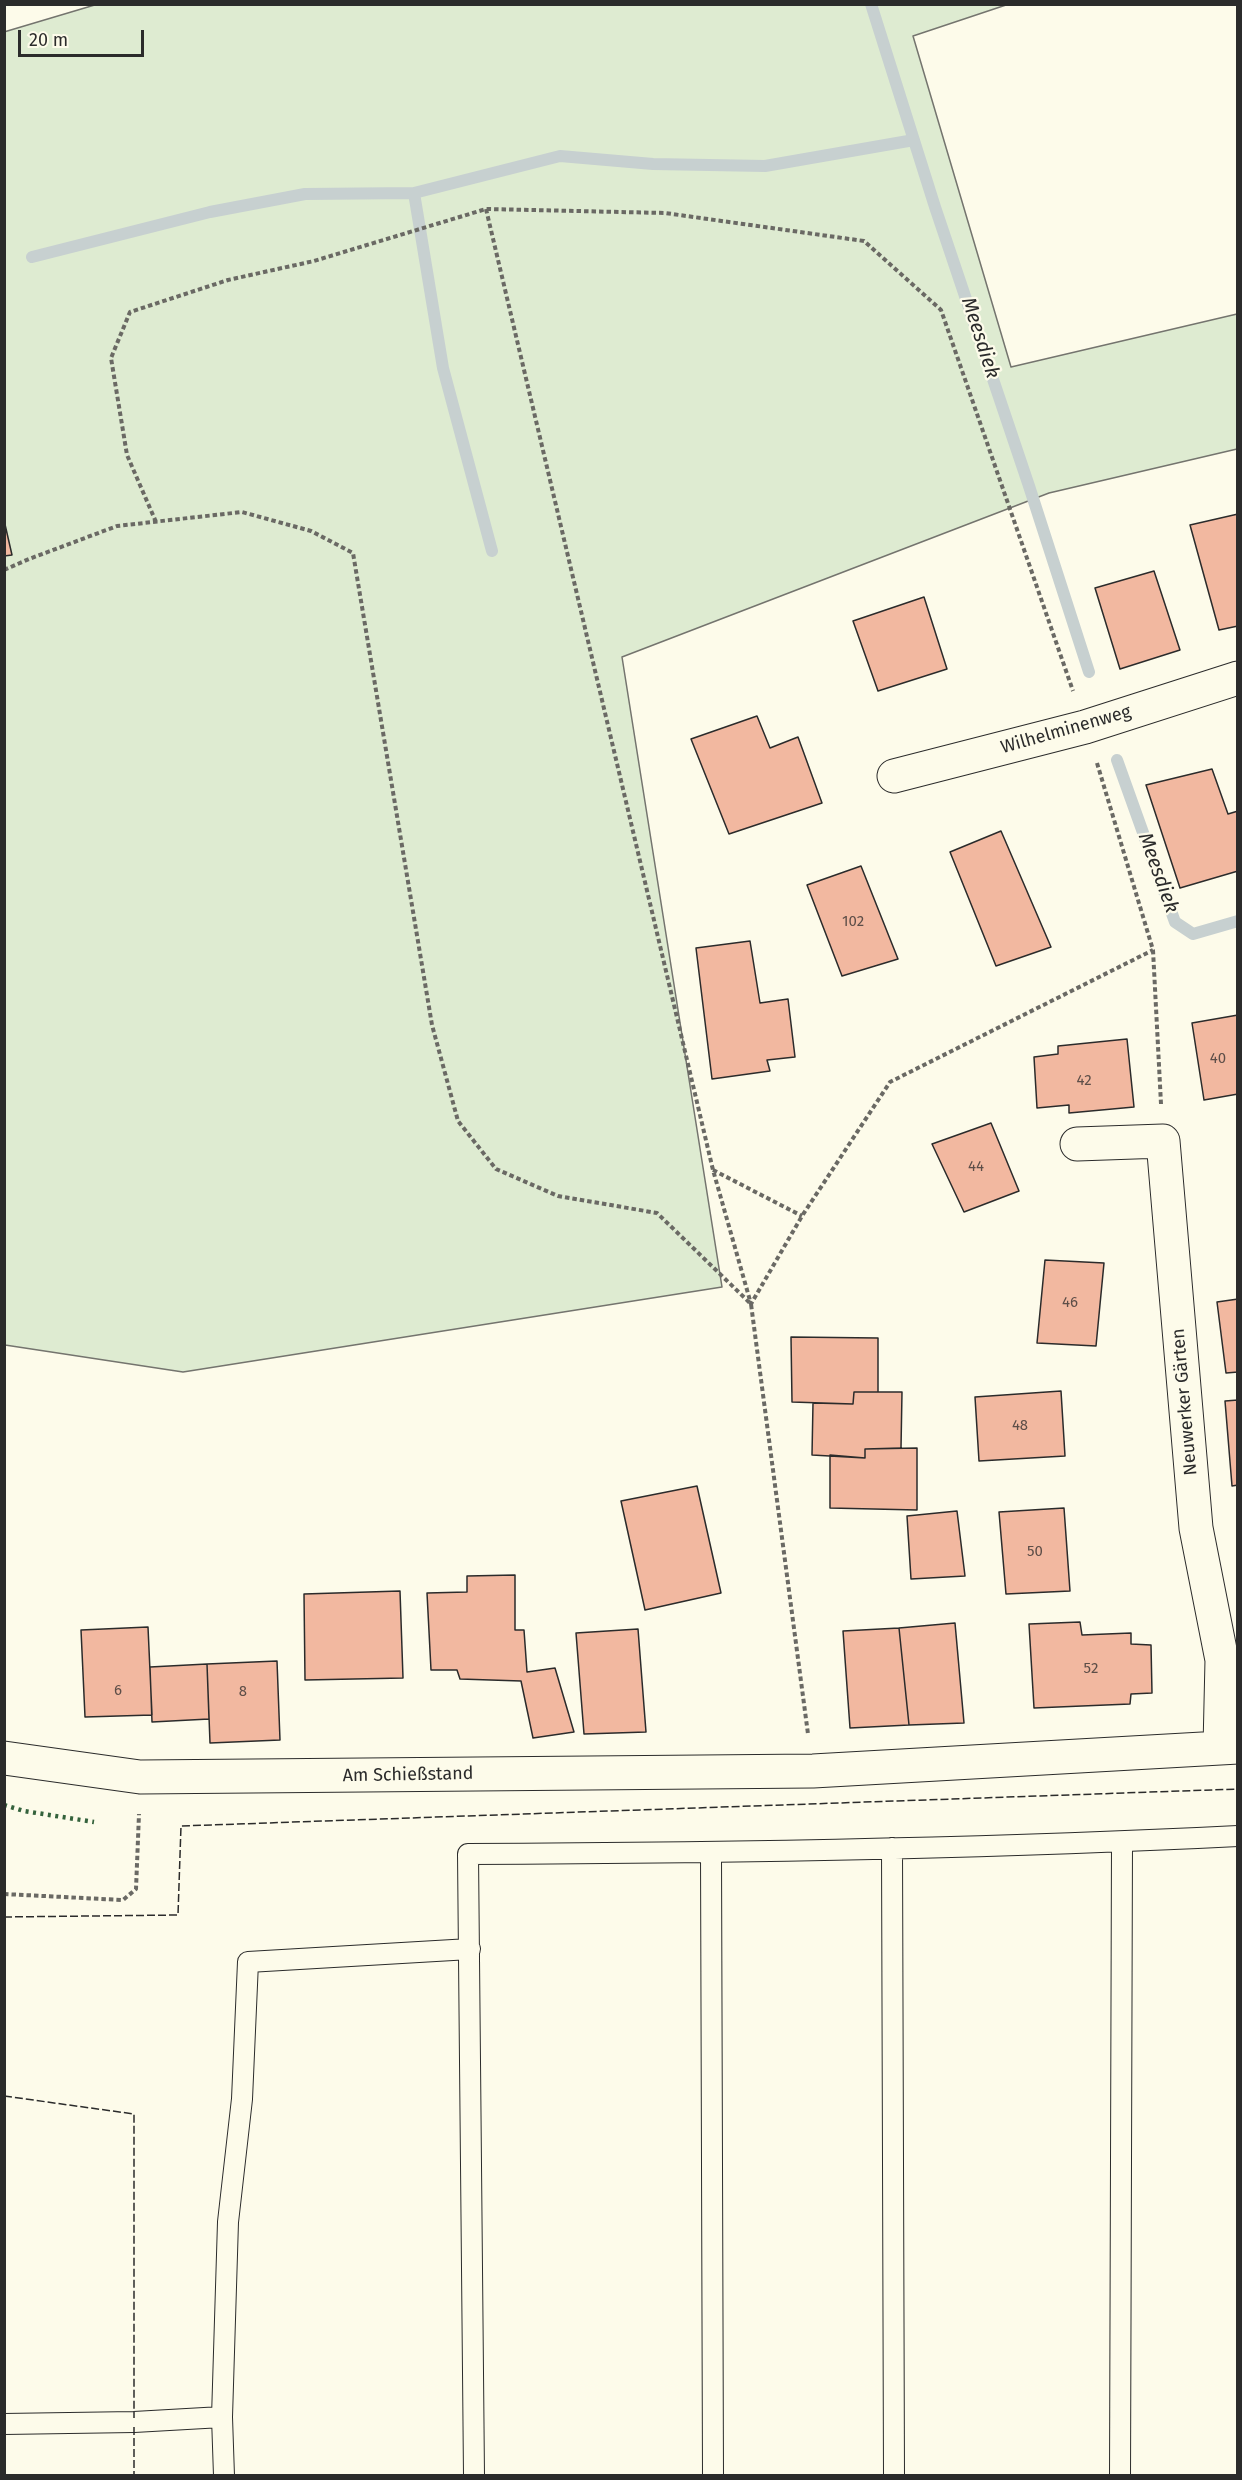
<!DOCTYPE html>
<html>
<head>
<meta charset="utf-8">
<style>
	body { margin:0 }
	#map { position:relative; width:1242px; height:2480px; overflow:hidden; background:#fdfbea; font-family:"Fira Sans",sans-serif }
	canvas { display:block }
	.frame { position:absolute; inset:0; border:6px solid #2b2b2b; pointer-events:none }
	.scale { position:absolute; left:18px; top:30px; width:126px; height:27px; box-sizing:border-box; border:3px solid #2b2b2b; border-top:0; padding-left:8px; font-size:18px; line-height:21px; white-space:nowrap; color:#2b2b2b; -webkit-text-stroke:4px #fdfbea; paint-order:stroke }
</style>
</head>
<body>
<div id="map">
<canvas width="1242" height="2480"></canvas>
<div class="frame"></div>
<div class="scale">20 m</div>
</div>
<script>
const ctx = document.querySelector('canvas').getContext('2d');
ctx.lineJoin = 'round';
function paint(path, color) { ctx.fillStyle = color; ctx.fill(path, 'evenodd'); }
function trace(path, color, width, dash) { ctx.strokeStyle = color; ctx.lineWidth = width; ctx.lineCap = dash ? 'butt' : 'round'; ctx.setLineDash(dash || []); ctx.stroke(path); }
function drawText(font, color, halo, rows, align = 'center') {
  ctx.font = font + ' "Fira Sans",sans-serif'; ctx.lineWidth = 4.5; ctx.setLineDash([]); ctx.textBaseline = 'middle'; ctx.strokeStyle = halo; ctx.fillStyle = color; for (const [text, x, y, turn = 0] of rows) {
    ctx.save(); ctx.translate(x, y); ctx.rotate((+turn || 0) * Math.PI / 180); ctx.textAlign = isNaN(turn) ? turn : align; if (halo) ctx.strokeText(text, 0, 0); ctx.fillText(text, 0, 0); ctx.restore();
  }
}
const green = new Path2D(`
	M98,4L1006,5L913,36L1011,367L1237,314V449L1049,493L622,657L722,1287L183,1372L5,1345L4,32Z`);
paint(green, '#deebd1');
trace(green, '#74746e', 1.5);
trace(new Path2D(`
	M871,4L935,207L1029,486L1089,672
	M32,257L210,212L305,194L414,193
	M492,551L443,368L414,193L560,156L653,164L765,166L914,140
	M1117,760L1175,922L1193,934L1238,921`), '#c7d0d0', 12);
const building = new Path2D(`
	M1238,514V626L1219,630L1190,525Z
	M4,520L12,555L4,556Z
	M1154,571L1180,650L1120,669L1095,588Z
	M924,597L947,669L878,691L853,621Z
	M757,716L770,748L798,737L822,803L729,834L691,739Z
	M1212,769L1228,814L1238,811V871L1180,888L1146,785Z
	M1001,831L1051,947L996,966L950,852Z
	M861,866L898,959L842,976L807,885Z
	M750,941L760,1003L788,999L795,1057L767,1060L770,1071L712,1079L696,948Z
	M1238,1015V1094L1204,1100L1192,1023Z
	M1127,1039L1134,1107L1069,1113V1105L1037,1108L1034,1057L1058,1054V1046Z
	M991,1123L1019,1191L964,1212L932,1144Z
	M1045,1260L1104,1263L1096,1346L1037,1343Z
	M1238,1299V1372L1226,1373L1217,1302Z
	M791,1337L878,1338V1392H854L853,1404L792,1402Z
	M1061,1391L1065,1456L979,1461L975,1397Z
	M854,1392H902L901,1448L865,1449V1458L812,1455L813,1403L853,1404Z
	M1238,1400V1485L1232,1486L1225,1401Z
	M917,1448V1510L830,1508V1455L865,1458V1449Z
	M697,1486L721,1593L645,1610L621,1501Z
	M1064,1508L1070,1591L1006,1594L999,1512Z
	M957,1511L965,1576L911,1579L907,1516Z
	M515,1575V1630H524L527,1672L555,1668L574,1732L533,1738L521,1681L460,1679L457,1670H431L427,1593L467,1592V1576Z
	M400,1591L403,1678L305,1680L304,1594Z
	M1080,1622L1082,1635L1131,1633V1644L1151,1645L1152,1693L1131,1694L1130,1704L1034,1708L1029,1624Z
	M955,1623L964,1723L909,1725L899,1628Z
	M148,1627L152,1715L85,1717L81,1630Z
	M899,1628L909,1725L850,1728L843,1631Z
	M638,1629L646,1732L584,1734L576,1633Z
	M277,1661L280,1740L210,1743L207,1664Z
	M207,1664L209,1719L152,1722L150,1667Z`);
paint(building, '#f2b8a0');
trace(building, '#2b2b2b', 1.5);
const lane = new Path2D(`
	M892,1848L894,2476
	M711,1853L713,2476
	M4,2424L134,2422L222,2417
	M224,2476L222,2417L228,2222L242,2099L248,1962L470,1949
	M474,2476L468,1854C725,1853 981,1849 1238,1836
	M1120,2476L1122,1842`);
const street = new Path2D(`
	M894,776L1085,727L1238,678
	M1077,1144L1163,1141L1196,1528L1222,1660L1220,1747
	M4,1758L140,1777L813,1771L1238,1747`);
trace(lane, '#2b2b2b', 22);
trace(street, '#2b2b2b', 35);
trace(new Path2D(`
	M486,209L713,1170L751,1304L802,1216L890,1082L1153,950
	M156,522L127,455L111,358L130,312L228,280L314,261L486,209L665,213L864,241L941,310L1073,691
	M4,570L29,559L117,526L242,512L311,531L353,553L432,1025L458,1121L496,1169L558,1196L657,1213L751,1304L808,1734
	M1097,763L1153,950L1161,1104
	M713,1170L802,1216
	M4,1894L123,1900L136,1889L139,1814`), '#6a6964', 4, [4.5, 3]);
trace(lane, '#fdfbea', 20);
trace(street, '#fdfbea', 33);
trace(new Path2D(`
	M4,1805L24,1811L94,1822`), '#34623c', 4.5, [3, 4.5]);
trace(new Path2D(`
	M4,1917L178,1915L181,1826L1238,1789
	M4,2096L134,2114V2418
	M134,2427V2476`), '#2b2b2b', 1.5, [8, 3]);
drawText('15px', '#5d4e48', null, [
	["102",853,922],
	["40",1218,1059],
	["42",1084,1081],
	["44",976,1167],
	["46",1070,1303],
	["48",1020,1426],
	["50",1035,1552],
	["52",1091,1669],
	["6",118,1691],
	["8",243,1692]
]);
drawText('18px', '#2b2b2b', '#fdfbea', [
	["Wilhelminenweg",1066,730,-16],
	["Neuwerker Gärten",1185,1402,-95],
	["Am Schießstand",408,1775,-1]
]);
drawText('italic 20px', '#2b2b2b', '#fdfbea', [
	["Meesdiek",980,338,72],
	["Meesdiek",1158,873,70]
]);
</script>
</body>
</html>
